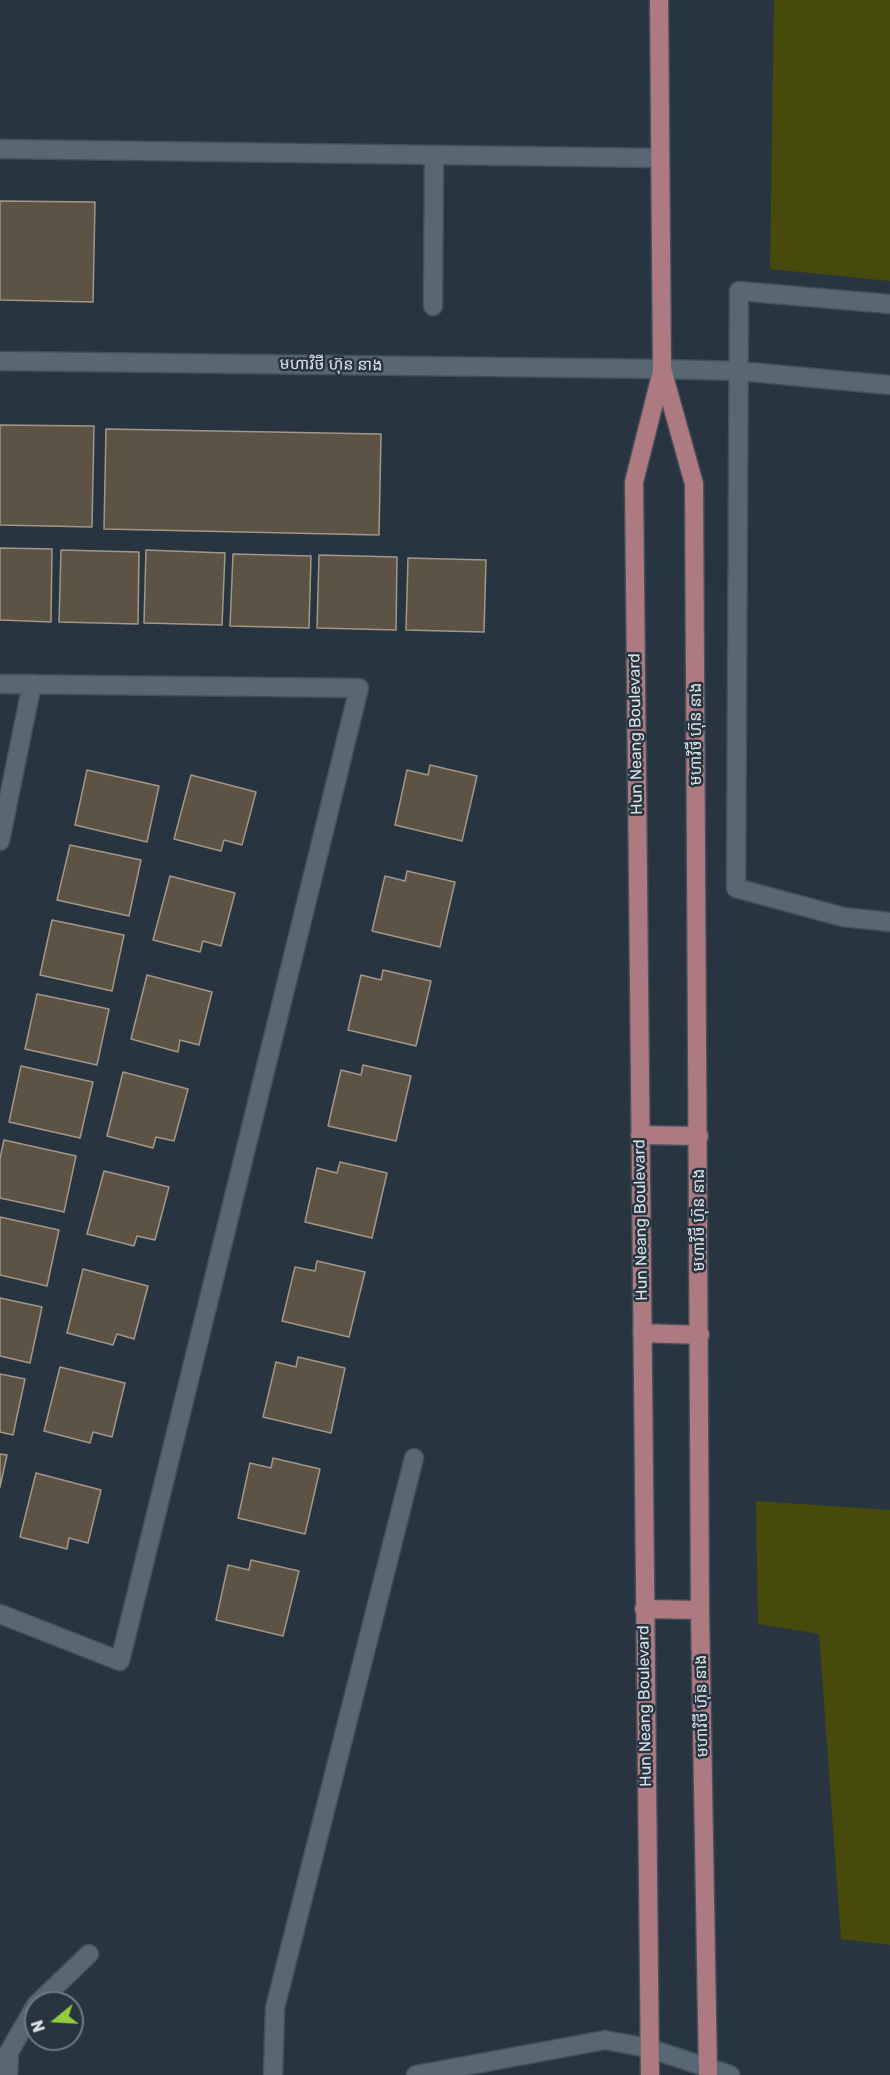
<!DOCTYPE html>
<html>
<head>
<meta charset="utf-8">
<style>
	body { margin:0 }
	#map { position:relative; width:890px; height:2075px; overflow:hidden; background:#28343f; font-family:Rubik,sans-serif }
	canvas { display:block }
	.north { position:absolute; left:24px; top:1991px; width:60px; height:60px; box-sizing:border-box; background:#28343f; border:2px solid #6f7a83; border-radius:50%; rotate:252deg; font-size:16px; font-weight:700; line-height:24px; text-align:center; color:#dae2e9 }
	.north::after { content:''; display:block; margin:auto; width:21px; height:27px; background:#92cd3e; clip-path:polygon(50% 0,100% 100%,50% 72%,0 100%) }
</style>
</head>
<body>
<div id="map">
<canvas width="890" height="2075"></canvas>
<div class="north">N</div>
</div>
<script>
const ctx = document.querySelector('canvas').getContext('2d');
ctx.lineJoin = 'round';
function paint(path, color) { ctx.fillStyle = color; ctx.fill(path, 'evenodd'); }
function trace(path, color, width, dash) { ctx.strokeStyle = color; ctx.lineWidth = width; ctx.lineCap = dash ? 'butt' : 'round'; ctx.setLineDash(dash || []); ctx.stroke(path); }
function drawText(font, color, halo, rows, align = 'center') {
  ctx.font = font + ' Rubik,"Noto Sans Khmer",sans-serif'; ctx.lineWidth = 5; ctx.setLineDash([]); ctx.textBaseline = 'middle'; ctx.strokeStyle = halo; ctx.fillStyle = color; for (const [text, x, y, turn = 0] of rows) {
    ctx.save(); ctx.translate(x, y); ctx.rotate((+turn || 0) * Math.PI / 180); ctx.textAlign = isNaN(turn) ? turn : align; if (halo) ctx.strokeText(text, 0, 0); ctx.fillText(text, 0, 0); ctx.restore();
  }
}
paint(new Path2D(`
	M774,0H890V281L770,269Z
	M756,1501L890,1510V1945L841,1939L819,1634L758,1624Z`), '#464b0b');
const building = new Path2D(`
	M0,201L95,202L93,302L0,300Z
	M0,425L94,426L92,527L0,525Z
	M106,429L381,434L379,535L104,529Z
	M0,548L52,549L51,622L0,620Z
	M61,550L139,552L138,624L59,622Z
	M146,550L225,553L222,625L144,623Z
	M233,554L311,556L309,628L230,626Z
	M319,555L397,557L396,630L317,628Z
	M408,558L486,560L484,632L406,630Z
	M430,765L477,776L462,841L395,825L407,770L428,775Z
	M87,770L159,786L147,842L75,825Z
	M191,775L256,792L242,845L224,840L221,851L174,839Z
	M70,845L141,860L129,916L57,900Z
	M407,871L455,882L440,947L372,931L385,876L405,881Z
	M170,876L235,893L221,946L203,941L200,952L153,940Z
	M52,920L124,935L112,991L40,975Z
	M383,970L431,981L416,1046L348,1030L361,975L381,980Z
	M147,975L212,992L199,1045L180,1040L178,1052L131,1039Z
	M37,994L109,1009L97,1065L25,1049Z
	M363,1065L411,1076L396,1141L328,1126L341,1070L361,1075Z
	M21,1066L93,1082L80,1138L9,1122Z
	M123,1072L188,1089L174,1141L156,1137L153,1148L107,1136Z
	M4,1140L76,1156L64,1212L0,1198V1158Z
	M340,1162L387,1173L372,1238L305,1222L317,1168L337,1173Z
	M104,1171L169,1187L155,1240L137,1236L134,1246L87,1234Z
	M0,1217L59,1230L47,1286L0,1275Z
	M317,1261L365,1272L349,1337L282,1321L295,1267L315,1271Z
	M83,1269L148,1286L134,1339L117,1334L113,1345L67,1333Z
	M0,1298L42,1307L30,1363L0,1356Z
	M298,1357L345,1368L331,1433L263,1417L276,1362L296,1367Z
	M60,1367L125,1383L112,1437L93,1432L90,1443L44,1431Z
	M0,1374L25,1379L13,1435L0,1432Z
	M0,1454L7,1455L0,1487Z
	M273,1458L320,1469L305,1534L238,1518L250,1463L271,1468Z
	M36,1473L101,1490L88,1543L69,1538L67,1549L20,1537Z
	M251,1560L299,1571L283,1636L216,1620L228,1565L249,1570Z`);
paint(building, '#5d5345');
trace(building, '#a39789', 1.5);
const minor = new Path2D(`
	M0,149L660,158
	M890,304L739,291L736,888L843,917L890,922
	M433,306L434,155
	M0,361L662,369L739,371L890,385
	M0,684L359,688L120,1661L0,1614
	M0,841L32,684
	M38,2003L89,1954
	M8,2075L9,2052L36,2005
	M273,2075L275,2008L414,1458
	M416,2075L605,2040L648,2048L730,2075`);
const major = new Path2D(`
	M659,0L662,369L694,484L700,1610L708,2075
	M640,1135L699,1136
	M642,1333L700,1335
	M644,1609L700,1610
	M650,2075L634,482L662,371`);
trace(minor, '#454f59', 21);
trace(major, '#454f59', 21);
trace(minor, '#596673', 18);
trace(major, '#ae7a82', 18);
drawText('16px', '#dae2e9', '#28343f', [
	["មហាវិថី ហ៊ុន នាង",331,365,1],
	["Hun Neang Boulevard",636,734,-91],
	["មហាវិថី ហ៊ុន នាង",696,734,-90],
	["Hun Neang Boulevard",641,1220,-91],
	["មហាវិថី ហ៊ុន នាង",699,1220,-90],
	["Hun Neang Boulevard",645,1706,-91],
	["មហាវិថី ហ៊ុន នាង",702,1706,-91]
]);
</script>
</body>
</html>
